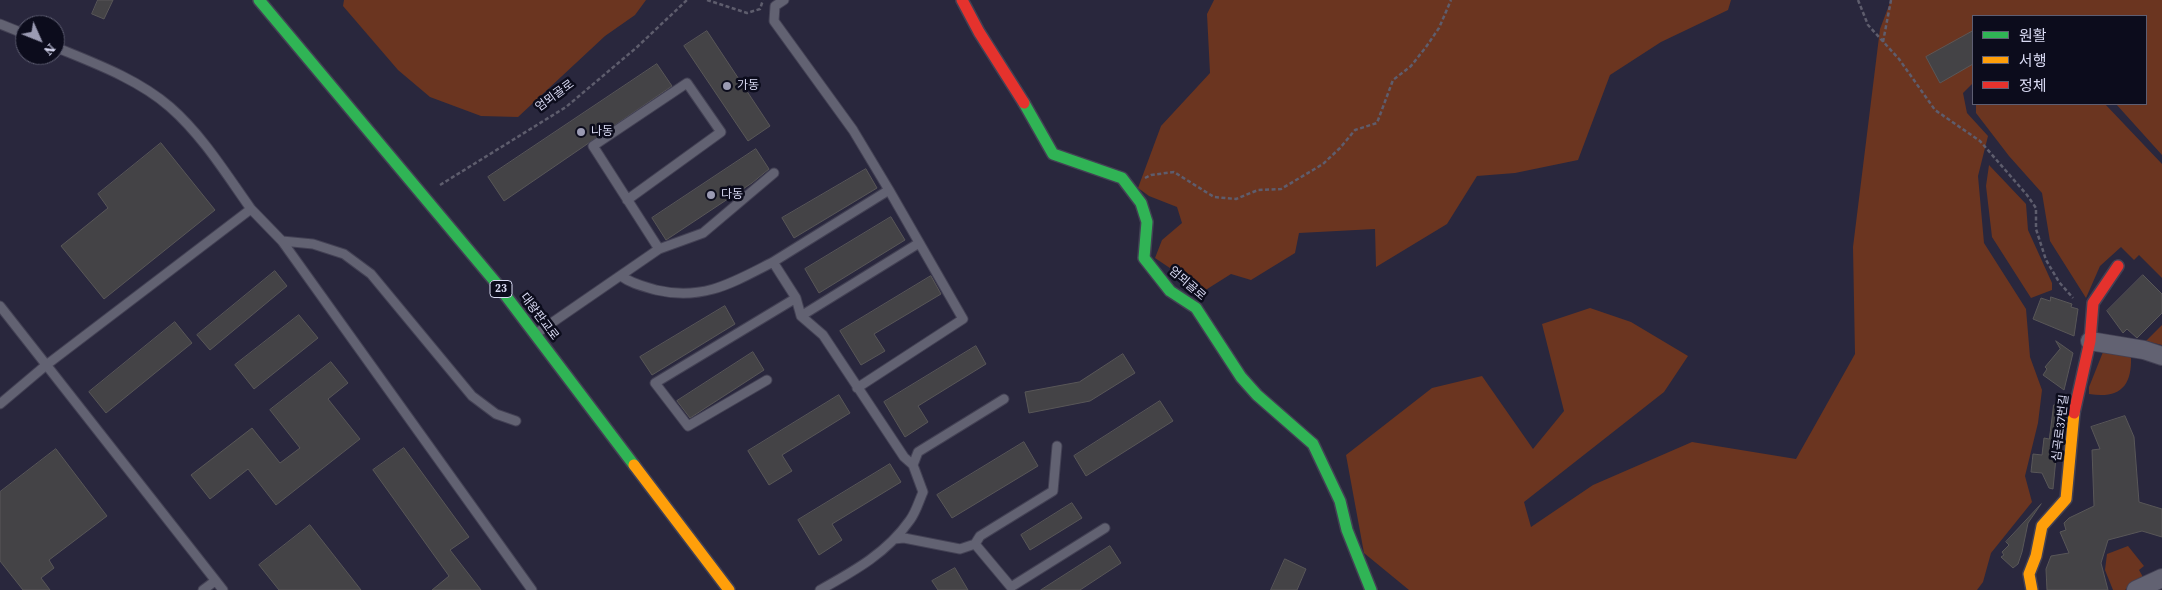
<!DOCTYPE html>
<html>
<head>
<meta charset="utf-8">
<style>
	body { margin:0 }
	#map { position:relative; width:2162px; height:590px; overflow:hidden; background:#29273d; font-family:"Source Serif 4","Noto Sans KR",serif }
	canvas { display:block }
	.legend { position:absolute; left:1972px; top:15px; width:175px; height:90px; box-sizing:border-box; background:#0c0c1c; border:1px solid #5e5e72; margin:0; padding:6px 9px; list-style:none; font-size:15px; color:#d9daf3 }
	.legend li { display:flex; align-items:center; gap:10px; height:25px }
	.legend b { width:25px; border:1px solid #5e5e72 }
	.north { position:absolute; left:15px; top:15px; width:50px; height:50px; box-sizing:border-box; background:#0c0c1c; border:1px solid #5e5e72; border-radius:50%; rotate:134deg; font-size:14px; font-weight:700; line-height:20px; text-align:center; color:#d9daf3 }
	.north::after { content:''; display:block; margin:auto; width:18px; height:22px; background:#9b9bb3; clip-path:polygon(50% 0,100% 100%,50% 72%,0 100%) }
</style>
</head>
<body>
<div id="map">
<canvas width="2162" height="590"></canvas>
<ul class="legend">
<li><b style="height:6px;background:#30b455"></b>원활</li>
<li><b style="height:6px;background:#ff9f0a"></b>서행</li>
<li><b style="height:6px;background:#e5322d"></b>정체</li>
</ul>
<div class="north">N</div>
</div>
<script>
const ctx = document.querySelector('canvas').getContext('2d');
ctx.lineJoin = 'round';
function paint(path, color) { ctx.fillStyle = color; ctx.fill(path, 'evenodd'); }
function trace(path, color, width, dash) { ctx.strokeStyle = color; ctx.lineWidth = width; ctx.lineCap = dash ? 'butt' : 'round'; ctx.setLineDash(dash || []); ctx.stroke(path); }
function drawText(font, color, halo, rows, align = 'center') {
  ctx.font = font + ' "Source Serif 4","Noto Sans KR",serif'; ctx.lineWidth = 5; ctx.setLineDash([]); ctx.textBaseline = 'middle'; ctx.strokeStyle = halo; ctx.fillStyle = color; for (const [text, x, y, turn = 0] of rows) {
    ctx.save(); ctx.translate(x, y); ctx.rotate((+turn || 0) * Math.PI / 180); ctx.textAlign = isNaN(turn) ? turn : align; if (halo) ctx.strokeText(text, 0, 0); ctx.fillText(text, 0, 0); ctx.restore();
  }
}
paint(new Path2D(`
	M344,0H646L635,15L605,36L518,117L481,116L430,97L398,70L343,6Z
	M1214,0H1731L1728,10L1661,42L1610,75L1578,160L1515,173L1477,176L1447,224L1376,267L1375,229L1299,233L1295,253L1251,280L1231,274L1204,291L1155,258L1162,240L1182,223L1177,207L1149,196L1138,188L1161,126L1210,73L1207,14Z
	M1891,0H2162V155L2116,104H2146V16H1973V83L1963,93L1967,113L1988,136L1978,176L1984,243L2026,309L2030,357L2042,390L2038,423L2025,476L2032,502L1991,553L1983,582L1977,590H1409L1364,553L1346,455L1432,388L1482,376L1533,449L1564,411L1542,324L1590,308L1631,322L1688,356L1664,392L1524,502L1531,527L1593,485L1692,442L1796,459L1855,354L1853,247L1880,29Z
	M1976,104H2105L2162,164V278L2139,255L2134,260L2121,247L2100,266L2086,298L2050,241L2042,193L2009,156L1976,113Z
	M1989,165L2026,204L2028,230L2052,283V290L2031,298L1992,237L1986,186Z
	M2162,325V345L2146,341Z
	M2103,352L2131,357C2132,387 2119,399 2089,394V387Z
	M2128,546L2144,566L2139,570L2143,577L2125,590H2113L2105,570L2107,554Z`), '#6b3520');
const building = new Path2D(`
	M98,0H113L104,19L92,14Z
	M707,31L770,126L748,141L684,46Z
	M1973,31V64L1940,83L1926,57Z
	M657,64L672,86L504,201L488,177Z
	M161,143L215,210L104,299L61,246L108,208L98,194Z
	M756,149L769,169L752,183L666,240L652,218Z
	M866,169L877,188L794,238L782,218Z
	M891,217L905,240L819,293L805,269Z
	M275,271L287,286L210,350L197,335Z
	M2143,275L2162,294V313L2137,338L2127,329L2123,333L2107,311Z
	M931,276L941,294L874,334L885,351L861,365L840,331Z
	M2051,297L2072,304L2071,307L2078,309L2074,336L2033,319L2041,298L2050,301Z
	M725,306L735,324L652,375L640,357Z
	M299,315L318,338L254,389L235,365Z
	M175,322L192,343L106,413L89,392Z
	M2056,341L2073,353L2064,390L2043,375L2047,369L2045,367L2060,349Z
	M976,346L986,364L918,406L928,422L905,437L884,402Z
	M753,352L764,370L690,418L677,401Z
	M1123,354L1135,373L1090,401L1029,413L1025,392L1079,382Z
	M331,362L348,383L328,399L360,439L276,505L248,469L210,499L191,475L252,428L280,463L300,448L270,410Z
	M839,395L850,413L782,455L792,471L769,485L748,451Z
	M1160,401L1173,421L1086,476L1074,456Z
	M2054,405L2061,406L2053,489L2049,488L2042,473L2031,472L2033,454L2042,455L2044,438L2049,439Z
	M2125,416L2134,437L2139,502L2162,509V537L2142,531L2108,540L2101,563L2108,590H2047L2046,569L2051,556L2069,553L2060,532L2066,530L2064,523L2069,518L2094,506L2092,450L2100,449L2091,427Z
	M1024,442L1038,466L952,518L937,495Z
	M404,448L469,537L450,550L481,590H432L449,576L373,470Z
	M56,449L107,516L49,560L54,568L41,578L50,590H23L0,561V492Z
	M890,464L901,482L832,524L842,540L819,555L798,520Z
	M1072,503L1082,518L1030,550L1021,535Z
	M2041,504L2028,523L2022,552L2018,564L2013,568L2001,557L2004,555L2002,552L2009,545L2006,542Z
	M310,525L361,590H279L259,565Z
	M1110,546L1121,563L1080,590H1041Z
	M1285,559L1306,569L1297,590H1271Z
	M955,568L968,590H938L932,581Z`);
paint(building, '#444346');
trace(building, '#595758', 1);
const lane = new Path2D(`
	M784,0L775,6L774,21L853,130L889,190L773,262L796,298L801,316L823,335L904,457L913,465
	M0,24L25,34
	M55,47C94,63 138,79 170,107C203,136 226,174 251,209
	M627,200L721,132L687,83L593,146L659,249
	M282,241L313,244L344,254L371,274L472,396L496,414L516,421
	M621,276C632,284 643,286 656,290C703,301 732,283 773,262
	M0,306L223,590
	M801,316L919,243
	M537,333L659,249L703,233L774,173
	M767,380L688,426L655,383L796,298
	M857,388L963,319L889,190
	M0,404L45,366L251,209L282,241L532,590
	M894,539L904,538L960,549L975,544L1011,587L1105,528
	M975,544L980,536L1053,491L1057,446
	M203,590L215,581
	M820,590C854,571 887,553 910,520C916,512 919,501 923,492L913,465L918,452L1004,399`);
const street = new Path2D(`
	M2090,341L2144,350L2162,356
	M2136,590L2162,578`);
const fast = new Path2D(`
	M259,0L497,284L634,465
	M1024,103L1053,154L1122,178L1141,203L1147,222L1144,258L1170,291L1196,308L1241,377L1257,395L1313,444L1340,501L1347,530L1371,590`);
const slow = new Path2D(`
	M634,465L729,590
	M2032,590L2029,574L2036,556L2042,526L2066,499L2074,413`);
const jam = new Path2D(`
	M962,0L979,32L1024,103
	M2074,413L2090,341L2093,303L2118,266`);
trace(lane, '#434154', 11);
trace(street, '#434154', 20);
trace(fast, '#434154', 14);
trace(slow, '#434154', 14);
trace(jam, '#434154', 14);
trace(new Path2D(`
	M707,0L747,13L760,9L763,0
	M1858,0L1868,25L1899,59L1935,110L1980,141L2027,195L2036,208V229L2046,260L2059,282L2073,298
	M1883,42L1891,0
	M1145,178L1151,175L1174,172L1214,197L1236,199L1258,190L1281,189L1323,164L1340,148L1355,130L1377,123L1393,80L1411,66L1426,47L1439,28L1451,0
	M440,185L566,107L636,48L687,0`), '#5e5d6d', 2.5, [4, 2.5]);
trace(lane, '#626272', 9);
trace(street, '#626272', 18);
trace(fast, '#30b455', 11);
trace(slow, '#ff9f0a', 11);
trace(jam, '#e5322d', 11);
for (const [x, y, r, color] of [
	[727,86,5,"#9b9bb3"],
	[581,132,5,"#9b9bb3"],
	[711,195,5,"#9b9bb3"]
]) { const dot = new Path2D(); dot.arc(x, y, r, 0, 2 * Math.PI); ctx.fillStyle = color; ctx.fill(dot); trace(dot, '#0c0c1c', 2); }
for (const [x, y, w] of [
	[501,289,22]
]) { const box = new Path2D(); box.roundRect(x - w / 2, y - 8.5, w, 17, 4); ctx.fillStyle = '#0c0c1c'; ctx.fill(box); trace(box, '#d9daf3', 1); }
drawText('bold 11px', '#d9daf3', null, [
	["23",501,289]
]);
drawText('12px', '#d9daf3', '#0c0c1c', [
	["가동",737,86],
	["나동",591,132],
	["다동",721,195]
], 'left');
drawText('12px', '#d9daf3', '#0c0c1c', [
	["엄뫼골로",555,96,-36],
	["엄뫼골로",1187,284,41],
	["대왕판교로",539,317,53],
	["심곡로37번길",2061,428,-83]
]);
</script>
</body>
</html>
